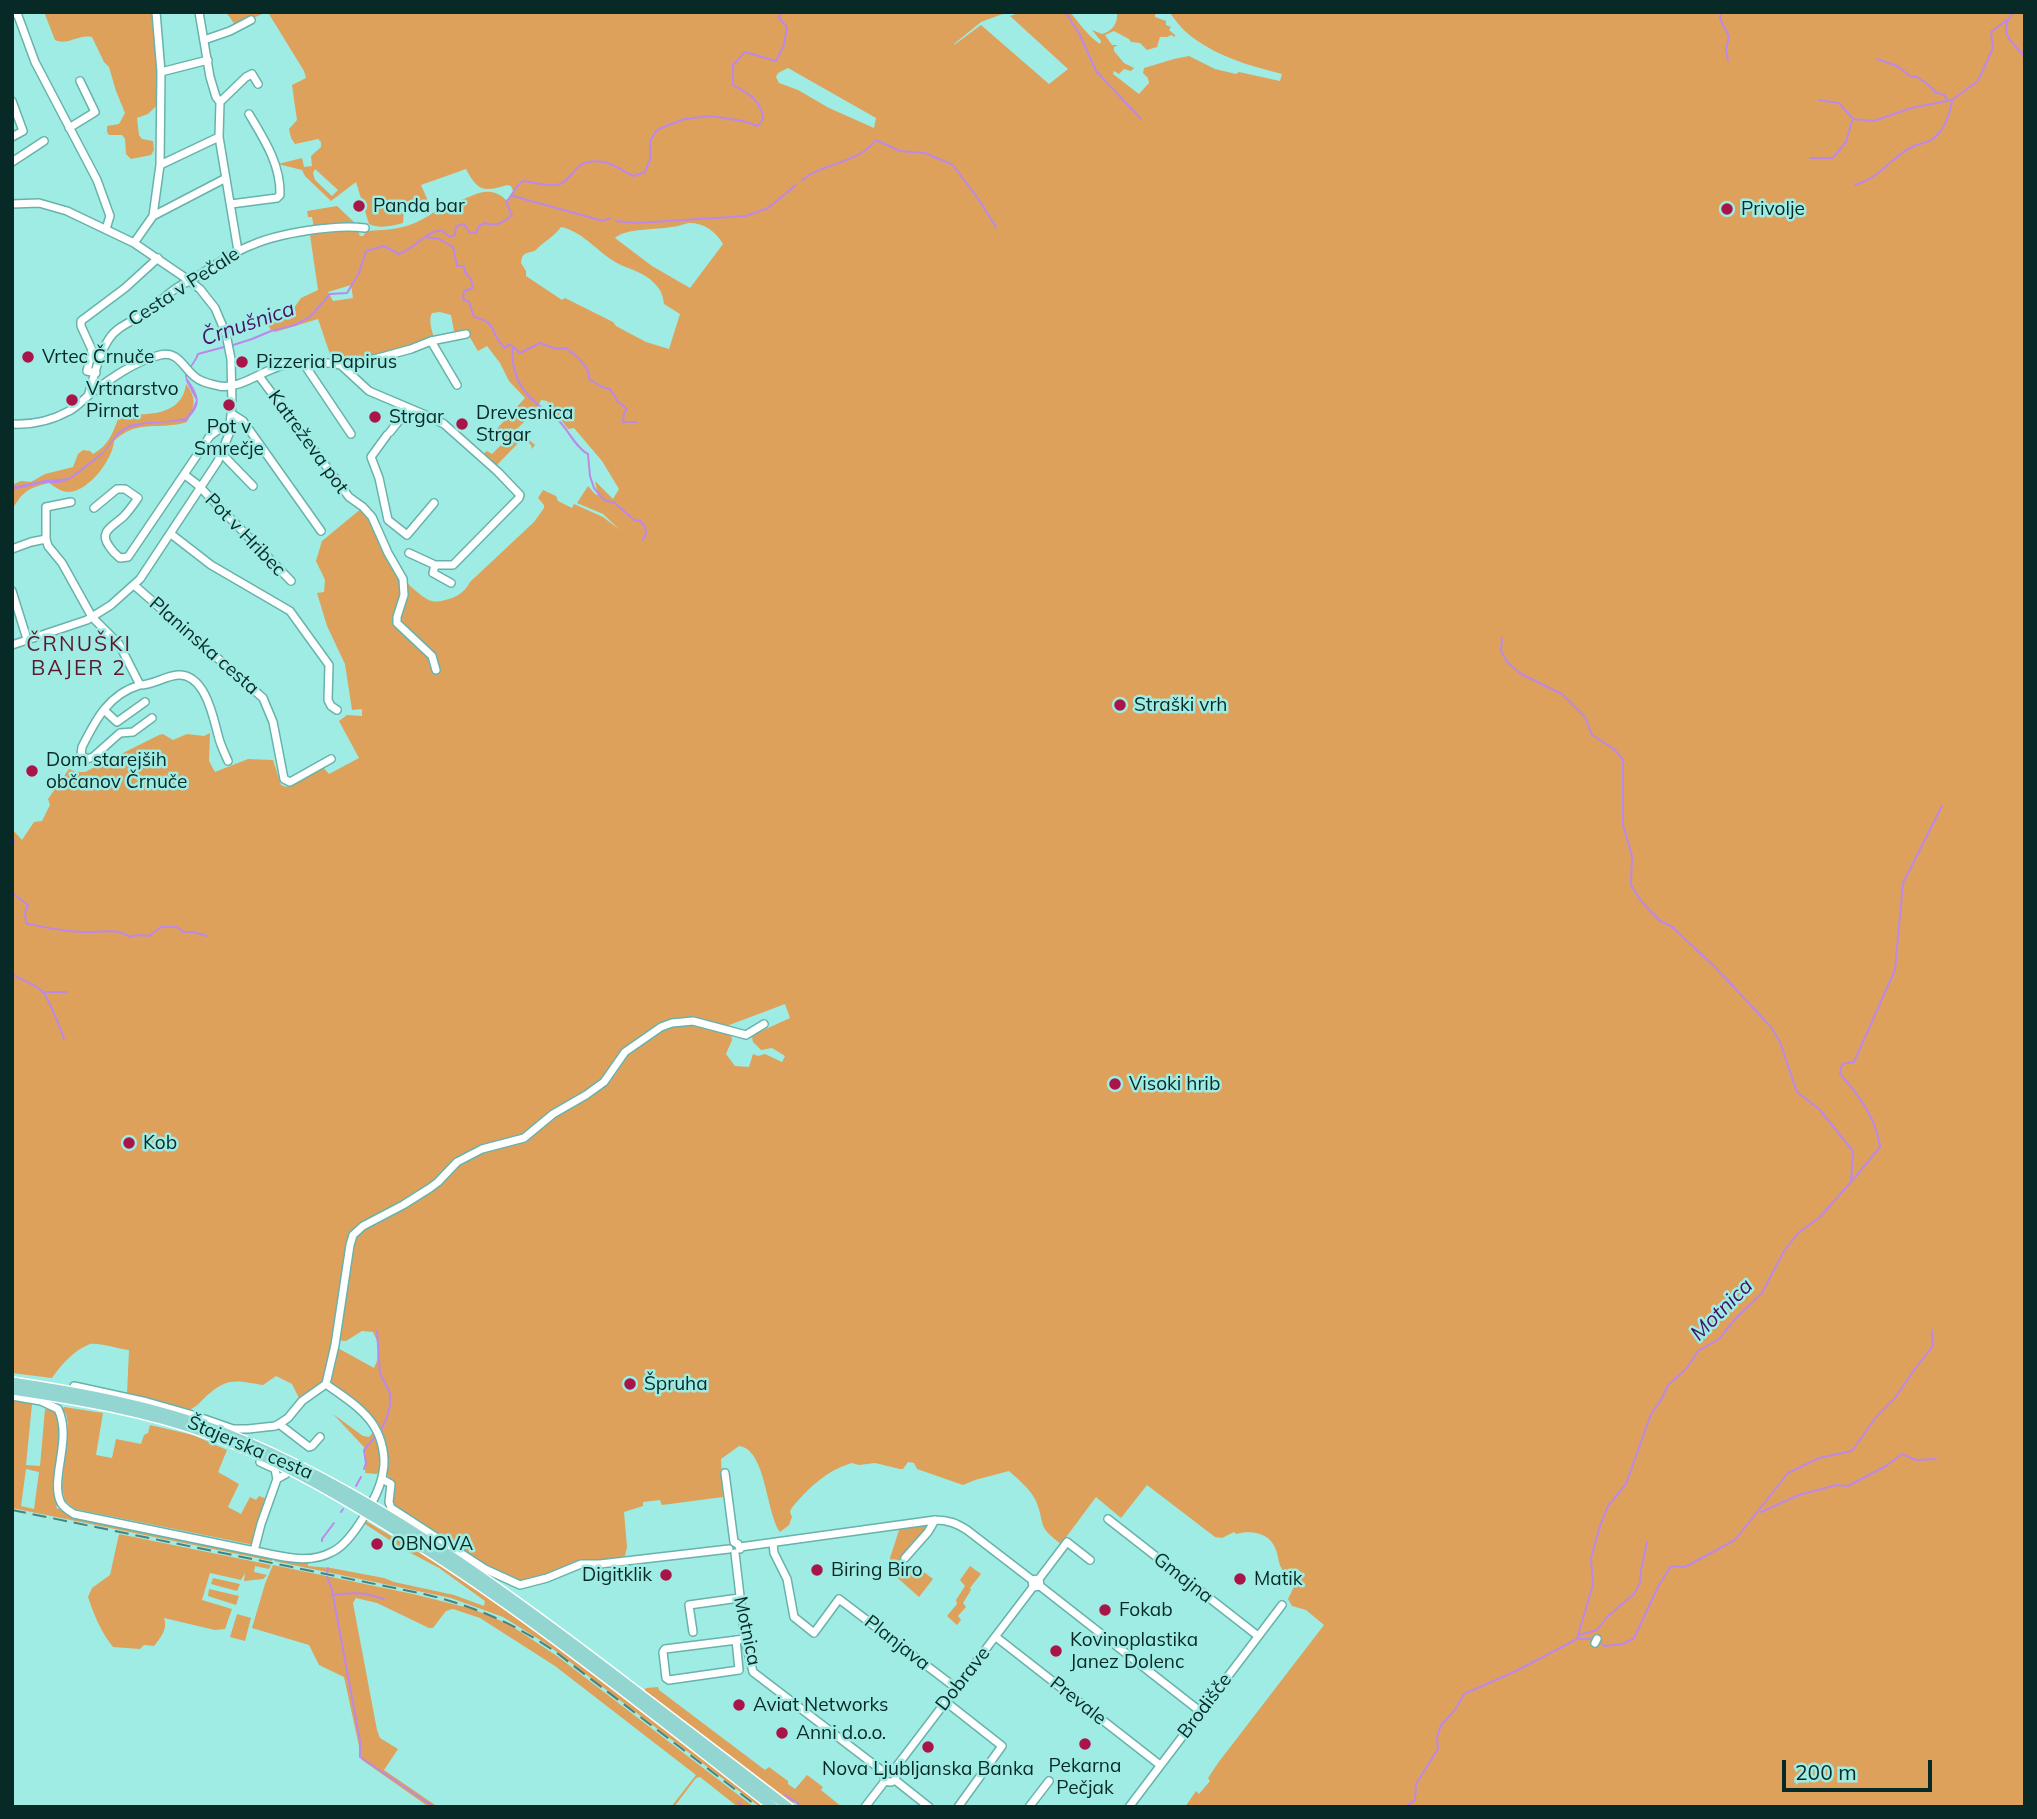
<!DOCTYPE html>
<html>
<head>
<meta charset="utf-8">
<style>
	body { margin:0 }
	#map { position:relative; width:2037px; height:1819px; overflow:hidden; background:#9fece5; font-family:Mulish,sans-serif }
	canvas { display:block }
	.frame { position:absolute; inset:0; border:14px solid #082a27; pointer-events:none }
	.scale { position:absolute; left:1782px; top:1760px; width:150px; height:32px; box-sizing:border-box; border:4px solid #082a27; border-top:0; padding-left:9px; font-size:21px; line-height:24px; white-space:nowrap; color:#082a27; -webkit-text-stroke:5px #9fece5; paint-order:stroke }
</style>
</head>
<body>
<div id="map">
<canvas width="2037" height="1819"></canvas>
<div class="frame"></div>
<div class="scale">200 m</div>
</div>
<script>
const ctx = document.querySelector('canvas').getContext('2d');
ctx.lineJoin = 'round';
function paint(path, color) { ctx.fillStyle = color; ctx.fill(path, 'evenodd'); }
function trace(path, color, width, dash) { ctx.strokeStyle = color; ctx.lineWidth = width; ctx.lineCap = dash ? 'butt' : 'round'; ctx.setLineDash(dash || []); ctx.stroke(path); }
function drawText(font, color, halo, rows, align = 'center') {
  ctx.font = font + ' Mulish,sans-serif'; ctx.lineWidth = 5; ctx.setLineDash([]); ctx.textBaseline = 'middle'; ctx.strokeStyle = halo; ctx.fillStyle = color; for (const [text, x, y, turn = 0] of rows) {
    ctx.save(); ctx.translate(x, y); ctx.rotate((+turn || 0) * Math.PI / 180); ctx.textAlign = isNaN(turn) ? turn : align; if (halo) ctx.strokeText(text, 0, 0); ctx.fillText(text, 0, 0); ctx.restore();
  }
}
paint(new Path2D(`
	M44,12H152L157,58V105L148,114L137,118L139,135L142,139L153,141L154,150L151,155L131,159L126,154L125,139L122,135H109L107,132V126L119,124L125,113L116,91L109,67L104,62L92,37C79,34 67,46 55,40Z
	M226,12H1008L981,22L954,44V45L981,25L1049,84L1068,69L1010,16L1021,12H1070C1080,24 1087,35 1100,44L1101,41L1092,30L1102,34C1113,31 1118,23 1117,12H1155V17L1166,21V25L1171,27L1169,30L1175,35V37L1171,35L1167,37H1160L1157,47L1147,50L1140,43L1131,42L1129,39L1114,31L1105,35L1112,45H1118L1114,47V51L1124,63L1134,68L1131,71L1124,69L1119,74L1114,71L1113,74L1139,94L1149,83L1148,78L1143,73L1144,68L1174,59L1189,56L1215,69L1236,74L1239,72L1280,81L1282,74C1247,65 1215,56 1187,33C1180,27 1175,19 1169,12H2025V1807H1185L1196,1791L1199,1794L1210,1781L1208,1778L1218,1763L1324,1625L1306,1610L1292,1606L1288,1599L1301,1572L1297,1569L1284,1572C1278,1564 1279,1559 1276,1550C1270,1532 1251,1530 1236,1534L1234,1532L1222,1538L1215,1537L1147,1485L1121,1518L1096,1497L1061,1544C1036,1525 1046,1526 1036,1501C1031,1490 1018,1479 1009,1471L975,1480L963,1485L917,1469L914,1463L908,1462L903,1469H900L875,1463L859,1465L852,1463C827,1470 807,1489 791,1509L790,1512L792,1517L789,1525L780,1532C766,1513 766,1449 739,1446L721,1459L723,1497L662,1505L660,1500L643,1502V1506L624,1512L627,1547L625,1556L601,1562L580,1561L541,1578L525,1583H520L493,1571L395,1509L392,1503L395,1484L386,1474V1452L379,1428L363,1410L332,1385L329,1380L336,1347L374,1368L377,1361L378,1343L373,1332L362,1331L346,1341L336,1340L354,1236L363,1227L400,1208L440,1182L457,1164L463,1160L484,1151L521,1141L546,1120L597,1090L610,1078L623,1057L660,1030L671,1025L695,1024L731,1034L732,1040L726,1054L735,1066L749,1067L753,1054L758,1056L765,1054L782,1062L785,1056L772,1048L761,1050L753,1042L752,1037L757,1033L790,1018L785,1004L724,1027L705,1021L692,1020H677L656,1027L623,1051L604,1078L595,1087L557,1109L519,1138L483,1147L459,1158L435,1182L414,1197L361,1225L352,1233L349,1243L340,1303L327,1374L320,1385L310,1393L299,1398L292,1384L276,1376L263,1385C241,1382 229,1376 210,1393C202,1399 199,1406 189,1410L127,1394L129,1350C120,1349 97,1342 90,1344C74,1350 61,1365 52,1378L12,1373V829L22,840L34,822L42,821L50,805L48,799L69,769L76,772H85L159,735L163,734L173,740L187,734L204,736L210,733L209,761L215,772L248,759L273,760L281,785L286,787L323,767L329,774L359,758L339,721L347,715L362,716V709L352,710L345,664L327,626L317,593L324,592L325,580L316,561L322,541L362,508C376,521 380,540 389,556C395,570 404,581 416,591C426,599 431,604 445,600C456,598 465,592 470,582L534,522L544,508V505L538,498L543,490L556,496L558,501L572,508L574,504L603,517L620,530L603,514L577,503L588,486L595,494L598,495L595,481L613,499L619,489L602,461L574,428L568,429L547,401L541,400L537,409L544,417L543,420L534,412L517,429L535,445L532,449L531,445L523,438L495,467L483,454L487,451L492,454L504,442L494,432L525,398L509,381L500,363L487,346L478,351L466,331L459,333L454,331L451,315L440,312L432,313C428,321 432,330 434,338L412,346L345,363L332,360L318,319L275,332L270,329L268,323L270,321L289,315L301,298L318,290L310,235L337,230L358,231L360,236H363L367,231C386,230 406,229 423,219C434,213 441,206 453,203L457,206L460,205L459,201C477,194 490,185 506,200L510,198L513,191L511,186L507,185C483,193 477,190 466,169L421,185L428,201L414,203L404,210L403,223C393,226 379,229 369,224L356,182L331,201L305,176L302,170L278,164L302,158L304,167L312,166L311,156L321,147V142L318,139L295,144L291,138L289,129L297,120L292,85L306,78L304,71L269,14H262L236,26ZM788,68L876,118L874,128L829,108L798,90L779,83L776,77L778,73ZM315,169L338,190L332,196L315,180L313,173ZM689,223C705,223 715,231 723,244L690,288L652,266L615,238C626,228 656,230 671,227C677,227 683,224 689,223ZM561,227C584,232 597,252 617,263C630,270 645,272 655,284C661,290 663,296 664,304L680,314L669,349L646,342L616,326L613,322L565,298L562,300L526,276V271L521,263C522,251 528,254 536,250C544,241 554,237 561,227ZM351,285L353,298L333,301L328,292Z
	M337,206L354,222L314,228L312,217H308L307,211Z
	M186,384C197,398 195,407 187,422C159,431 138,418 114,441C113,459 89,491 69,492C61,492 55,487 49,483C28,488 23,491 12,510V485L21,481L31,482L45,474L73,467L78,454L83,450L90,451L93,454C109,445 113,433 119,416L122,414C148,415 182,416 186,384Z
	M12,1400L32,1404L26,1465L40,1466L45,1409L52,1410L61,1421L58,1504L56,1507L58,1509L61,1508L68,1514L76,1517L255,1554L272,1558V1561L12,1508ZM26,1469L39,1472L34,1509L21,1506Z
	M64,1407L103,1413L96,1455L112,1458L116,1439L141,1444L144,1435L148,1433L150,1425L193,1435L227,1450L218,1472L239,1484L228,1507L241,1514L250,1497L256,1500L259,1496L267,1499L254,1545L75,1509L65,1501L62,1488L68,1424L66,1414L62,1410Z
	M333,1414L363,1436L369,1437L374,1431L381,1456L380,1472L376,1474L365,1473L366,1457L364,1447Z
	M366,1521L416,1551L430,1555L518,1616L769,1807H760L545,1643L503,1617L451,1598L274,1561L276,1559L308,1561V1566L331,1568L384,1578L394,1582L454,1595L484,1606L485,1601L439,1568L405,1550L365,1524L353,1540L339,1554Z
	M930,1523L902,1557L903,1563L912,1570L916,1566L933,1579L919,1597L892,1573L890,1558L900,1527Z
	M119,1534L271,1565L269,1569L255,1566L254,1572L267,1575L263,1579L244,1581L245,1573L241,1580L210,1573L202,1600L232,1609L225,1629L215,1630L164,1618C168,1629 161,1637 154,1646L144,1645L140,1649L113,1647C101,1632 94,1615 88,1597L92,1588L110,1575Z
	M273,1565L413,1594L469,1608L493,1617L513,1627L557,1656L754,1807H738L700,1777L696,1778L674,1807H671L696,1775L555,1666L480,1618L453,1609L446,1611L433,1628H429L377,1603L356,1598L353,1603L377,1730L380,1738L398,1749L384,1770L438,1807H429L362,1760L344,1677L319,1665L309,1645L252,1628L265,1584Z
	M970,1566L981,1574L970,1588L971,1590L963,1603L966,1607L958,1616L961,1620L957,1625L947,1616L957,1604L956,1600L965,1586L960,1580Z
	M213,1578L240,1584L237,1591L211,1584Z
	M209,1589L239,1596L236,1605L208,1596Z
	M237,1614L251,1618L245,1641L230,1637Z
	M658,1687L659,1690L765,1770L769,1767L788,1781V1784L795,1789L807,1775L823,1787L821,1790L842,1807H800L794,1802L792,1803L779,1796L675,1717L665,1706L644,1691L646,1688Z`), '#dda15b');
paint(new Path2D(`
	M197,355L198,357L188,373L187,378C200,397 203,404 186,421L145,424L128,428L118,435L102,455L71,479L59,483H44L12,490V487L45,480L69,478L104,451L118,432L129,425L146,422H159L186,418L193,408L196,400L186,381L185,375Z`), '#bc89e8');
trace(new Path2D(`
	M1065,12L1079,33L1096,71L1141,119
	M1721,12L1720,19L1729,36L1726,50L1728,60
	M2013,12C1997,34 2011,40 2025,57
	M1877,59L1897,66L1910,76L1917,77L1930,86L1935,92L1944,95L1947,99
	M1819,100L1839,103L1853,119L1874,121L1911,108L1952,100L1978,81L1993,48L1991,32L2007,20
	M1810,158H1833L1846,142L1852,121
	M802,180C824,162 858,164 876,140L900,151L925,153L953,165L979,200L996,227
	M1855,185C1878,179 1890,159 1910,148C1923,141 1927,146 1939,133C1946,125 1950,112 1952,102
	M513,196L603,221L610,218
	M616,221L637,223L746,216L768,208L796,185
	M425,237L439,239L453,247L457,266H464L465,272L471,279L473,288L464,291L463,299L469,302L474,317C500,323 488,333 505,348L510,344L520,353L540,343L556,349L566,348C576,356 590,366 589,379L602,387L610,389L618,402L627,409L624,413L623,422H637
	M230,346L252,339L271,331L295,325L310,317L330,294L347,293L359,273L366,251L384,246L399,254C414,249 424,233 441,230L450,237L455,235L456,226L464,224L470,233H476L479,226L485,223C497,227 502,223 512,215L506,202C513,195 514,187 523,181C532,182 546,186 556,185C576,182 570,157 604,162C615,164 623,172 634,176L645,172L650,160V141L657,130L666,126L685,119L711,116L743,121L758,126L763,119C762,100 747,93 733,85V65L745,52L776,61L784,45L787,27L779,18L782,12
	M513,347C510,373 522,393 542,408C549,413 553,414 559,421C569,431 576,448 588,454L590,476L594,488L604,500L615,503L634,520L640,521L645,526L646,533L643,540
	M197,356L198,354L224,347
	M12,837L14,840L12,849
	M12,893L28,905L25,912L26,923L29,924C49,928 71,933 92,932C106,932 117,928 130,937L137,935L149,936L161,927H177L183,932H193L207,936
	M12,974C21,980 33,983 42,991C47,995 62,1032 64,1039
	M44,992H67
	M1852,1181L1880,1147C1876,1118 1859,1095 1840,1074L1842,1064L1854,1062L1895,970L1903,883L1942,806
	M377,1331L380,1373L390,1393V1405L387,1417L381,1430
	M364,1469L366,1463L364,1450L375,1437
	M356,1486L361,1477
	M341,1512L343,1509
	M1761,1512L1799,1495L1836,1485L1848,1486L1886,1466L1902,1454L1916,1460L1936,1459
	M322,1541V1539L334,1523
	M327,1572L328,1568
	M327,1577L332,1590L360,1741V1757L434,1807
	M332,1595C354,1592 363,1592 384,1599
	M1579,1635L1597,1630L1607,1617L1634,1594L1640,1583L1641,1571L1647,1542
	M1579,1639H1594
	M1599,1642L1605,1646L1623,1644L1634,1638L1659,1585L1671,1566L1685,1567L1735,1540L1788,1473L1819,1458L1852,1451L1876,1417L1895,1398L1914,1370L1933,1346L1932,1330
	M785,1795L799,1804
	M738,1802L743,1807
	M1406,1807L1415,1800L1416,1784L1438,1749L1437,1737L1441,1725L1455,1710L1464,1694L1518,1670L1577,1639L1593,1584L1591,1558L1600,1526L1608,1506L1626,1484L1651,1414L1661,1400L1668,1385L1687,1368L1698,1351L1719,1339L1736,1318L1762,1293L1784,1251L1798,1233L1819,1218L1851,1182L1853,1151L1819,1109L1797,1092L1780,1042L1771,1027L1716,968L1671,926L1660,921L1641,901L1631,885L1632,856L1623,825V760L1614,749L1592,735L1585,717L1562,694L1521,674L1508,663L1501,651L1502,638`), '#bc89e8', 2);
const minor = new Path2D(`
	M199,12L210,77L216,97L220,102L219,137L238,251
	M12,14L17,13L35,62L97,180L110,216L106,229
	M204,40L230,31L251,20
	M161,72L208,60
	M12,101L23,131L12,137
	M220,102L246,77L252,74L258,84
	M69,128L95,112L80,81
	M12,162L44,141
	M160,165L219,137
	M12,204L39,203L67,211L134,243L184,277L200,289L215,308L226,334L231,359L232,405L229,434L218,461L140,579L111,605L87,620L12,645
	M231,204L277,198L280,195C281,165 264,139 249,114
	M153,216L226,178
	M134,243L153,216L160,165L161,72L156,12
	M431,341L457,385
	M304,364L351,434
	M343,367L369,391L428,416L444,424L498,472L520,495L519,498L453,565H435L409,553
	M96,373L87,371L92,350L81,326V321L125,288L158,258
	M259,376L349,497L363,507L372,517L388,553L403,579L404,595L397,617V623L432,656L436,670
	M88,396C94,378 98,355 109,339C117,326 134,321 145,313C161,303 172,287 190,281C210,269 230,253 252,245C279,233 336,224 365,228
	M232,414L243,421L321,531
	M12,424C33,425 51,421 69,411C77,407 83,400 90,394C110,379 135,361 160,355C180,350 184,371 198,379C204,383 212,384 219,386C241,390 265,368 285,365C298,362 314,363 328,363C336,363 342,367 349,366L411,349L431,341L466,334
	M390,432L409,408
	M387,435L371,457L379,478L388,520L407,535L434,503
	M222,454L253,486
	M185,475L198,485L291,581
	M71,502L46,507V539L48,546L62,563L92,617L119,644L140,685C153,685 165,676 178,675C205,674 213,716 218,735C220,744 224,752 228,761
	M94,508L117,489H125L138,498C133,505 129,511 124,516C114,526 98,531 109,546C112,551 115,554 120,558L128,557L210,436L222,427L231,424
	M171,534L211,565L290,611L329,665L328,700L331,706L337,710
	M12,549L31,542L46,539
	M435,565L433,573L451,583
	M134,585L263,698L273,722L284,779L290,782L331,759
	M12,591L27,639
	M140,685C109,694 96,719 82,747L81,755L87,759L93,757L120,733L133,732L152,718
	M104,710L117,722L145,702
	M326,1384L335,1345L350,1245L353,1235L363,1226L403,1205L430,1188L438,1182L457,1162L482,1149L524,1138L553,1114L586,1095L604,1082L625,1052L661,1027L672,1023L693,1021L746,1035L764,1024
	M12,1396L41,1401L58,1409C73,1439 49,1480 61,1503C64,1508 69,1511 74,1514L274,1555C294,1559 313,1562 332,1552C352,1543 380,1494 383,1472C386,1457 382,1439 374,1426C363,1408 342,1396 326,1384L302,1401L288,1418L279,1424L275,1426L248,1429H233L193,1415L147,1402L74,1386
	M279,1424L309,1447L312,1446L320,1437
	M260,1462L275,1469L277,1479
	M725,1473L734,1542L738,1544L740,1549
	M382,1479L391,1484L389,1502L391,1508L485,1569L520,1585L547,1578L581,1564H600L729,1549
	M1108,1519L1258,1636
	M773,1543L774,1553L787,1579L794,1617L814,1633L839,1599L956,1688
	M740,1547L935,1520C948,1520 956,1523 967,1530L1032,1580
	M254,1551L261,1524L277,1479L286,1474
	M735,1553L745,1639L753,1672L885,1773
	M905,1558L928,1532L935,1520
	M1039,1579L1067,1542L1090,1560
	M1040,1586L1201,1712
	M693,1632L689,1605L739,1598
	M996,1637L1160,1765
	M736,1640L739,1670L669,1680L666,1678L663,1652L665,1649L745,1639
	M1595,1643L1597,1639
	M946,1702L1002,1746L958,1807
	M884 1776a6 6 0 1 1 12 0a6 6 0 1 1-12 0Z
	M893,1771L1033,1587L1040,1586L1039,1579L1032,1580L1033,1587
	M895,1780L929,1807
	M865,1807L885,1781
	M1029,1807L1049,1781
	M1129,1807L1282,1605`);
const major = new Path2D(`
	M12,1382C84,1393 155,1406 223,1432C367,1489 497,1585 619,1678C675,1721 731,1764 788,1807
	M12,1390C79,1400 145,1411 209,1434C270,1456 328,1489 383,1523C521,1606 646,1709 773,1807`);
trace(minor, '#67b3ac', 10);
trace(major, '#fff', 12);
trace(minor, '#fff', 7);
trace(major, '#93d5d0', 9);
trace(new Path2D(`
	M12,1510L424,1594C474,1606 516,1624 557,1653L758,1807`), '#4b817c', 2, [14, 7]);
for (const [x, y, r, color] of [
	[359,206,7,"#a91549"],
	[1727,209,7,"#a91549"],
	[28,357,7,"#a91549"],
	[242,362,7,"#a91549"],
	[72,400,7,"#a91549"],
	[229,405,7,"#a91549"],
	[375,417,7,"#a91549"],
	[462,424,7,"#a91549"],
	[1120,705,7,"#a91549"],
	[32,771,7,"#a91549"],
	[1115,1084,7,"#a91549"],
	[129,1143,7,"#a91549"],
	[630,1384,7,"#a91549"],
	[377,1544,7,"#a91549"],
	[817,1570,7,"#a91549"],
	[666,1575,7,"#a91549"],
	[1240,1579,7,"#a91549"],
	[1105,1610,7,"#a91549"],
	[1056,1651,7,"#a91549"],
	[739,1705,7,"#a91549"],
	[782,1733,7,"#a91549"],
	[1085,1744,7,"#a91549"],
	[928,1747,7,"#a91549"]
]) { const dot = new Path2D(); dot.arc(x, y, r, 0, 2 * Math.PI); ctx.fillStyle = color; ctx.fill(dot); trace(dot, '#9fece5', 2.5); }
drawText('19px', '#082a27', '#9fece5', [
	["Panda bar",373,206],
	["Privolje",1741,209],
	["Vrtec Črnuče",42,357],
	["Pizzeria Papirus",256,362],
	["Vrtnarstvo",86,389],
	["Pirnat",86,411],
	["Drevesnica",476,413],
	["Strgar",476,435],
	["Strgar",389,417],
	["Pot v",229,427,"center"],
	["Smrečje",229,449,"center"],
	["Straški vrh",1134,705],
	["Dom starejših",46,760],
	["občanov Črnuče",46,782],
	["Visoki hrib",1129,1084],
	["Kob",143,1143],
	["Špruha",644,1384],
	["OBNOVA",391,1544],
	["Biring Biro",831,1570],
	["Digitklik",652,1575,"right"],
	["Matik",1254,1579],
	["Fokab",1119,1610],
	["Kovinoplastika",1070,1640],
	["Janez Dolenc",1070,1662],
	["Aviat Networks",753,1705],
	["Anni d.o.o.",796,1733],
	["Pekarna",1085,1766,"center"],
	["Pečjak",1085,1788,"center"],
	["Nova Ljubljanska Banka",928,1769,"center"]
], 'left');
drawText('19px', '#082a27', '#9fece5', [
	["Cesta v Pečale",184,287,-33],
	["Katreževa pot",308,442,54],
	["Pot v Hribec",245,535,46],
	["Planinska cesta",204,646,41],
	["Štajerska cesta",250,1448,23],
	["Gmajna",1183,1578,38],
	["Motnica",747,1631,78],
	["Planjava",897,1643,38],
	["Dobrave",963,1679,-52],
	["Prevale",1078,1701,38],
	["Brodišče",1205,1706,-53]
]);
drawText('italic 21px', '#461266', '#9fece5', [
	["Črnušnica",248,324,-19],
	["Motnica",1722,1310,-45]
]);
ctx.letterSpacing = '2px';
drawText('21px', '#5d182b', '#9fece5', [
	["ČRNUŠKI",79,645],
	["BAJER 2",79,669]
]);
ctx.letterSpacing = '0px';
</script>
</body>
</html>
